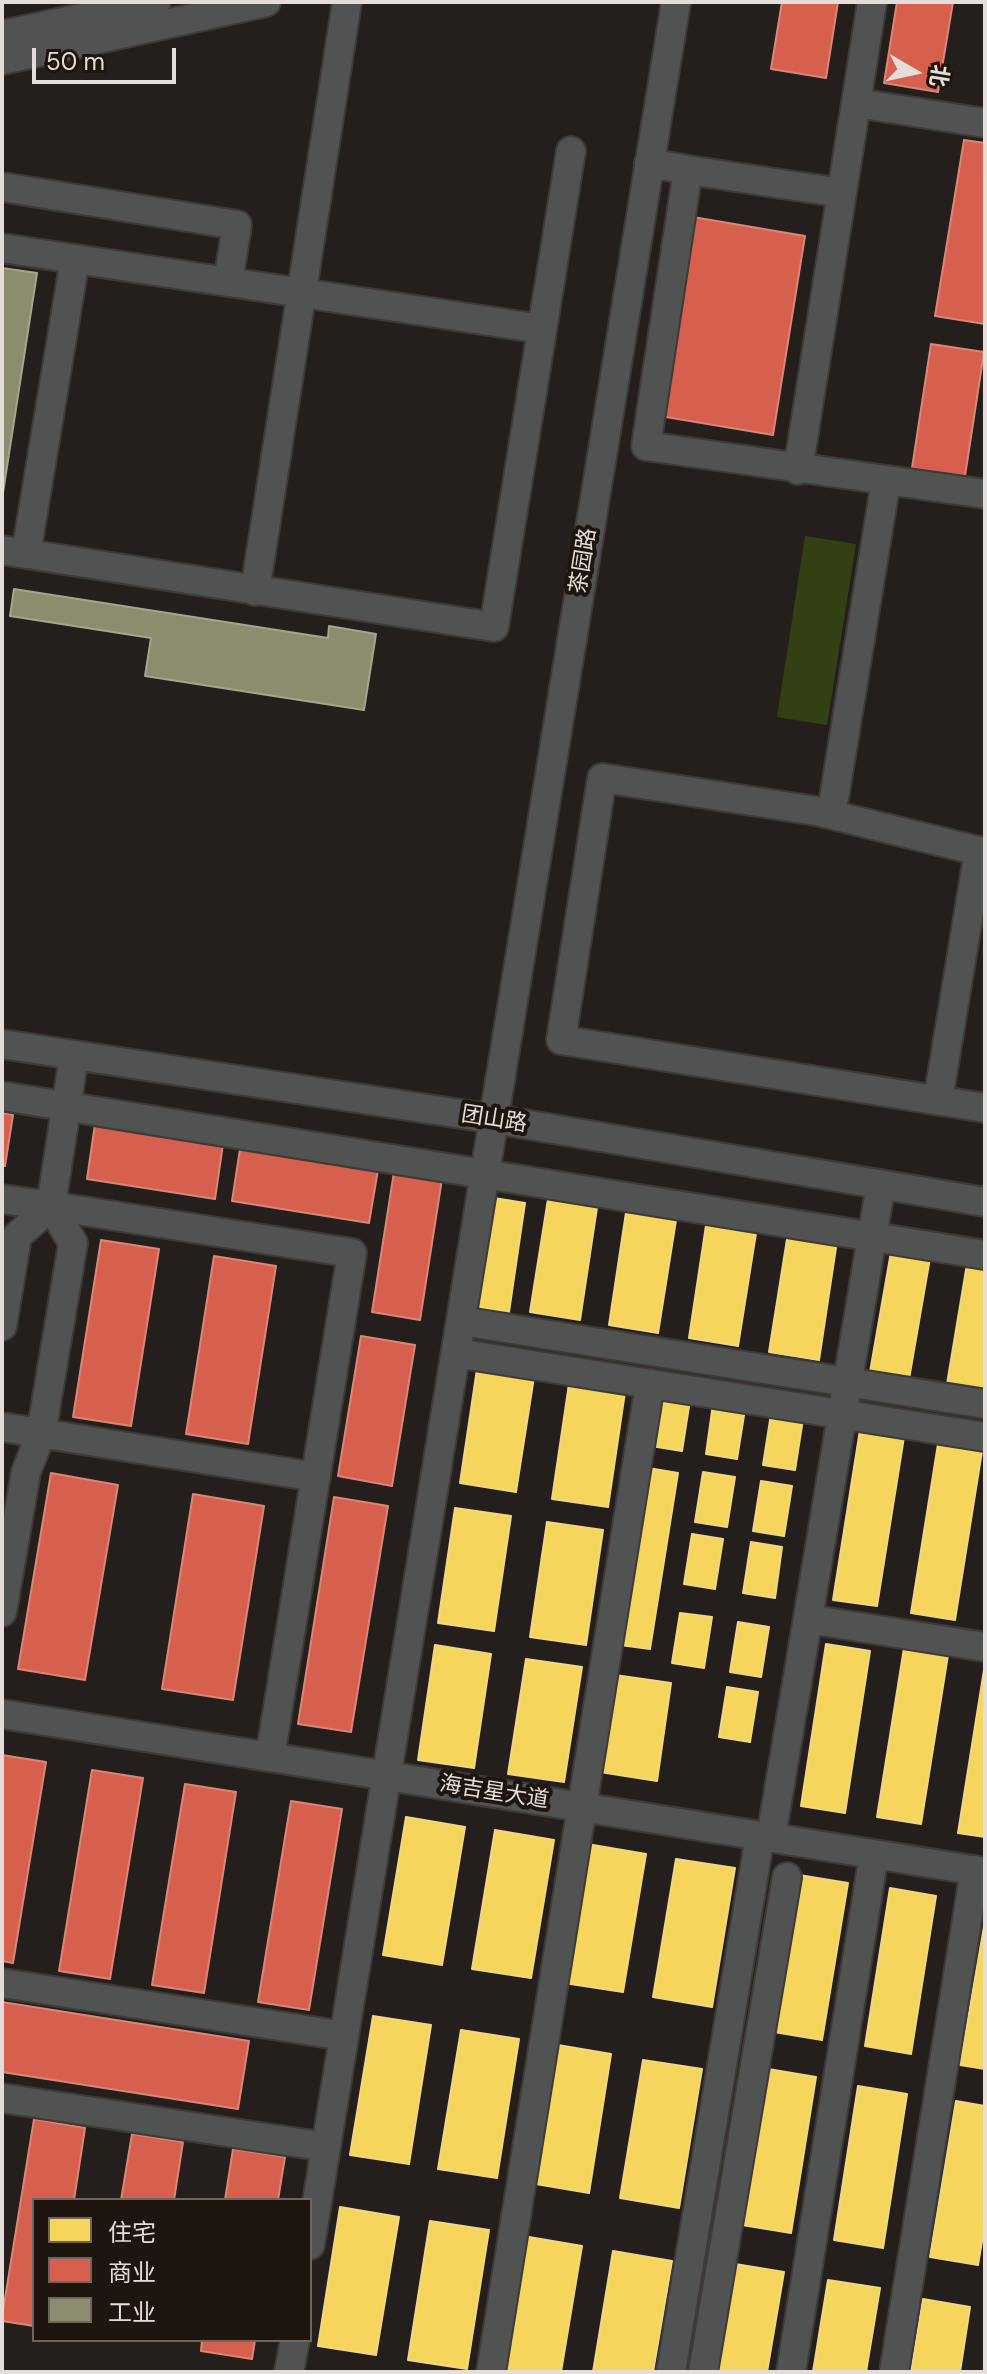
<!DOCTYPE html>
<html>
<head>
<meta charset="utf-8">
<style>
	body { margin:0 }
	#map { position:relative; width:987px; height:2374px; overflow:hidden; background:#241f1c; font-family:"DM Sans","Noto Sans SC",sans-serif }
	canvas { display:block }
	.frame { position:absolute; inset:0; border:4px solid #e5ddda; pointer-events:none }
	.legend { position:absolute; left:32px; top:2198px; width:280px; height:144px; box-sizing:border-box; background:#1f150f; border:2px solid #6e6560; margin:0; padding:10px 14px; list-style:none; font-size:24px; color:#e5ddda }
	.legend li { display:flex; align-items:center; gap:16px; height:40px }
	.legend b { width:40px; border:2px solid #6e6560 }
	.north { position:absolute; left:875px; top:32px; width:80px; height:80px; -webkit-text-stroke:6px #1f150f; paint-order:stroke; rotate:99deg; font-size:22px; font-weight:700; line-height:32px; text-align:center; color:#e5ddda }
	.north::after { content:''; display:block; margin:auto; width:28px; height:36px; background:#e5ddda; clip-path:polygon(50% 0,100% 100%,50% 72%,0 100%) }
	.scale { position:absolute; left:32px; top:48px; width:144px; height:36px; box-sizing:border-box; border:4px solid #e5ddda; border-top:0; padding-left:10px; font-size:24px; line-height:28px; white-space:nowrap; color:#e5ddda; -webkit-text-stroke:6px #1f150f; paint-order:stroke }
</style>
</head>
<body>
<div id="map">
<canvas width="987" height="2374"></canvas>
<div class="frame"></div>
<ul class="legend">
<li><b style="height:22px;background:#f6d55c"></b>住宅</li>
<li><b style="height:22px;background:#d6604d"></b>商业</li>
<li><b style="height:22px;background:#8c8c6e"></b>工业</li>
</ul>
<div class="north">北</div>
<div class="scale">50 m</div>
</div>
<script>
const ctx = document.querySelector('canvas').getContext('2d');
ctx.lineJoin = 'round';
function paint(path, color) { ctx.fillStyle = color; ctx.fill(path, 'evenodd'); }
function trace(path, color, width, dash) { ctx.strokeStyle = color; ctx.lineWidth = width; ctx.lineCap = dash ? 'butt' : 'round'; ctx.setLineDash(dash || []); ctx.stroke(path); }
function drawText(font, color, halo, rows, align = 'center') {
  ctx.font = font + ' "DM Sans","Noto Sans SC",sans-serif'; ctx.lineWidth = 8; ctx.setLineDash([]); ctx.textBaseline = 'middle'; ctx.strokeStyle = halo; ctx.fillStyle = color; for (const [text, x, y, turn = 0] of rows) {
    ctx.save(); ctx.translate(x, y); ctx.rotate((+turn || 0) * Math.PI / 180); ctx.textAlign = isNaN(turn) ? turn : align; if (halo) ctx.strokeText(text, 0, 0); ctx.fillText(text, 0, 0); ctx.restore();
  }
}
paint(new Path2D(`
	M805,536L856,544L827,725L777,717Z`), '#344014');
const homes = new Path2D(`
	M549,1193L598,1201L580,1320L530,1312Z
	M494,1198L525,1203L509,1312L477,1308Z
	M627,1206L677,1214L658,1333L609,1325Z
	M707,1219L757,1227L738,1346L689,1338Z
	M788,1233L837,1241L819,1360L769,1352Z
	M891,1252L930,1258L909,1379L870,1372Z
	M967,1264L985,1267V1391L947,1384Z
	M477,1369L534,1377L516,1492L460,1483Z
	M569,1384L625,1392L608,1507L552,1499Z
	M659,1396L690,1400L682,1451L651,1446Z
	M713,1404L745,1409L737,1459L706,1454Z
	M771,1414L803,1419L795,1470L763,1465Z
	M860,1430L904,1437L877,1606L833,1600Z
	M938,1444L982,1451L955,1620L911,1613Z
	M648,1468L678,1473L650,1649L620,1645Z
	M703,1472L735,1477L727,1527L695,1522Z
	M761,1481L792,1486L784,1536L753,1531Z
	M455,1508L511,1516L494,1631L438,1623Z
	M547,1522L603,1530L586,1645L530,1637Z
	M692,1534L723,1539L715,1589L684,1584Z
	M751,1542L782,1547L775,1598L743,1593Z
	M680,1613L712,1617L704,1668L672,1663Z
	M738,1622L769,1627L761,1677L730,1672Z
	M826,1644L870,1651L845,1813L801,1806Z
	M435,1645L491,1654L474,1768L418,1760Z
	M904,1648L948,1655L921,1824L877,1817Z
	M526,1659L582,1667L564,1782L508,1774Z
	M984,1670H985V1837L958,1833Z
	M615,1675L671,1683L657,1781L600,1772Z
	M727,1687L758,1692L750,1742L719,1737Z
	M406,1817L465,1827L442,1965L383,1955Z
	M495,1830L554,1840L531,1978L472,1969Z
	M587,1844L646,1854L623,1992L564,1983Z
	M676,1859L735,1868L712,2007L653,1997Z
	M793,1874L848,1883L822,2040L768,2031Z
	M890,1888L936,1896L911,2054L865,2046Z
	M985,1921V2069L960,2065Z
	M373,2016L431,2025L409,2164L350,2155Z
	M461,2030L519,2039L497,2178L438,2169Z
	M552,2044L611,2054L589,2193L530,2183Z
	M643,2060L702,2069L679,2208L620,2198Z
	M762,2068L816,2077L791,2233L736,2224Z
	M858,2086L907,2094L883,2248L834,2240Z
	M956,2101L985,2106V2223L978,2265L930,2257Z
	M340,2207L399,2217L376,2355L318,2346Z
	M430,2221L489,2230L467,2369L408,2360Z
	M523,2236L582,2246L561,2372H500Z
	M613,2251L672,2261L653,2372H593Z
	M729,2263L784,2272L767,2372H711Z
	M828,2280L880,2288L866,2372H813Z
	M923,2299L970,2307L960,2372H911Z`);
paint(homes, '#f6d55c');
trace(homes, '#f1d782', 2);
const shops = new Path2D(`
	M782,2H838L826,78L771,69Z
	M897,2H953L938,92L884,83Z
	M964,140L985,143V324L935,316Z
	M693,217L805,236L773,435L660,416Z
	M931,344L984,352L965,476L912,468Z
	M2,1113L13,1115L5,1166H2Z
	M95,1124L223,1144L215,1199L87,1179Z
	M240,1149L378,1170L369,1223L232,1201Z
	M394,1172L442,1179L420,1320L372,1312Z
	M101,1240L159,1249L131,1426L73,1417Z
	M214,1256L276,1266L248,1444L186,1434Z
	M361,1336L415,1345L392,1486L338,1476Z
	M51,1473L118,1485L85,1680L18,1669Z
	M193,1494L264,1506L233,1700L162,1689Z
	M334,1497L388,1506L351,1732L298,1724Z
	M2,1755L46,1762L13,1963L2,1961Z
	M92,1770L143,1778L110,1979L59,1971Z
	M185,1784L236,1792L204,1993L152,1985Z
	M291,1801L342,1809L309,2010L258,2002Z
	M2,2002L249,2041L238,2109L2,2072Z
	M34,2119L85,2128L74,2200H34V2326L2,2321V2317Z
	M132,2134L183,2142L174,2200H121Z
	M233,2149L285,2157L278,2200H225Z
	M202,2340H255L252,2359L201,2351Z`);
paint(shops, '#d6604d');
trace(shops, '#da8677', 2);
const industry = new Path2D(`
	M2,268L37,273L2,499Z
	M14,589L328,638L329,626L376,634L364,710L145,676L151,638L10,616Z`);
paint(industry, '#8c8c6e');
trace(industry, '#a7a48e', 2);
const minor = new Path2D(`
	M2,35L156,2
	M2,60L266,2
	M856,103L985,123
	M649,163L688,170L646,446L985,494
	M688,170L842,193
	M2,187L237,225L228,282
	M2,248L542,329
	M798,470L872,2
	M2,550L494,627L571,151
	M26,554L75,259
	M255,591L347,2
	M834,798L886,481
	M2,1044L494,1119L985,1202
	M74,1056L51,1206L352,1253L270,1757
	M2,1096L985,1255
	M938,1100L979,851L816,811L602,778L561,1040L985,1108
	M2,1199L51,1206
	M461,1321L985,1404
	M2,1326L17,1236L51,1206
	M456,1353L985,1437
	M2,1427L316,1477
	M2,1612L26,1472L41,1434L73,1243L51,1206
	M808,1619L985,1647
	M2,1714L985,1872
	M771,1837L881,1184
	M2,1983L344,2036
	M2,2098L326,2147
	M310,2245L676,2
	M289,2372L295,2340
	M491,2372L650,1384
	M671,2372L760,1836
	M703,2372L787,1877
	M791,2372L874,1854
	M894,2372L975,1870`);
trace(minor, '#3e3a37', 32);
trace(minor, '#515252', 28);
drawText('22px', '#e5ddda', '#1f150f', [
	["茶园路",584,561,-81],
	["团山路",494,1120,9],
	["海吉星大道",494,1793,9]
]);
</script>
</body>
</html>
